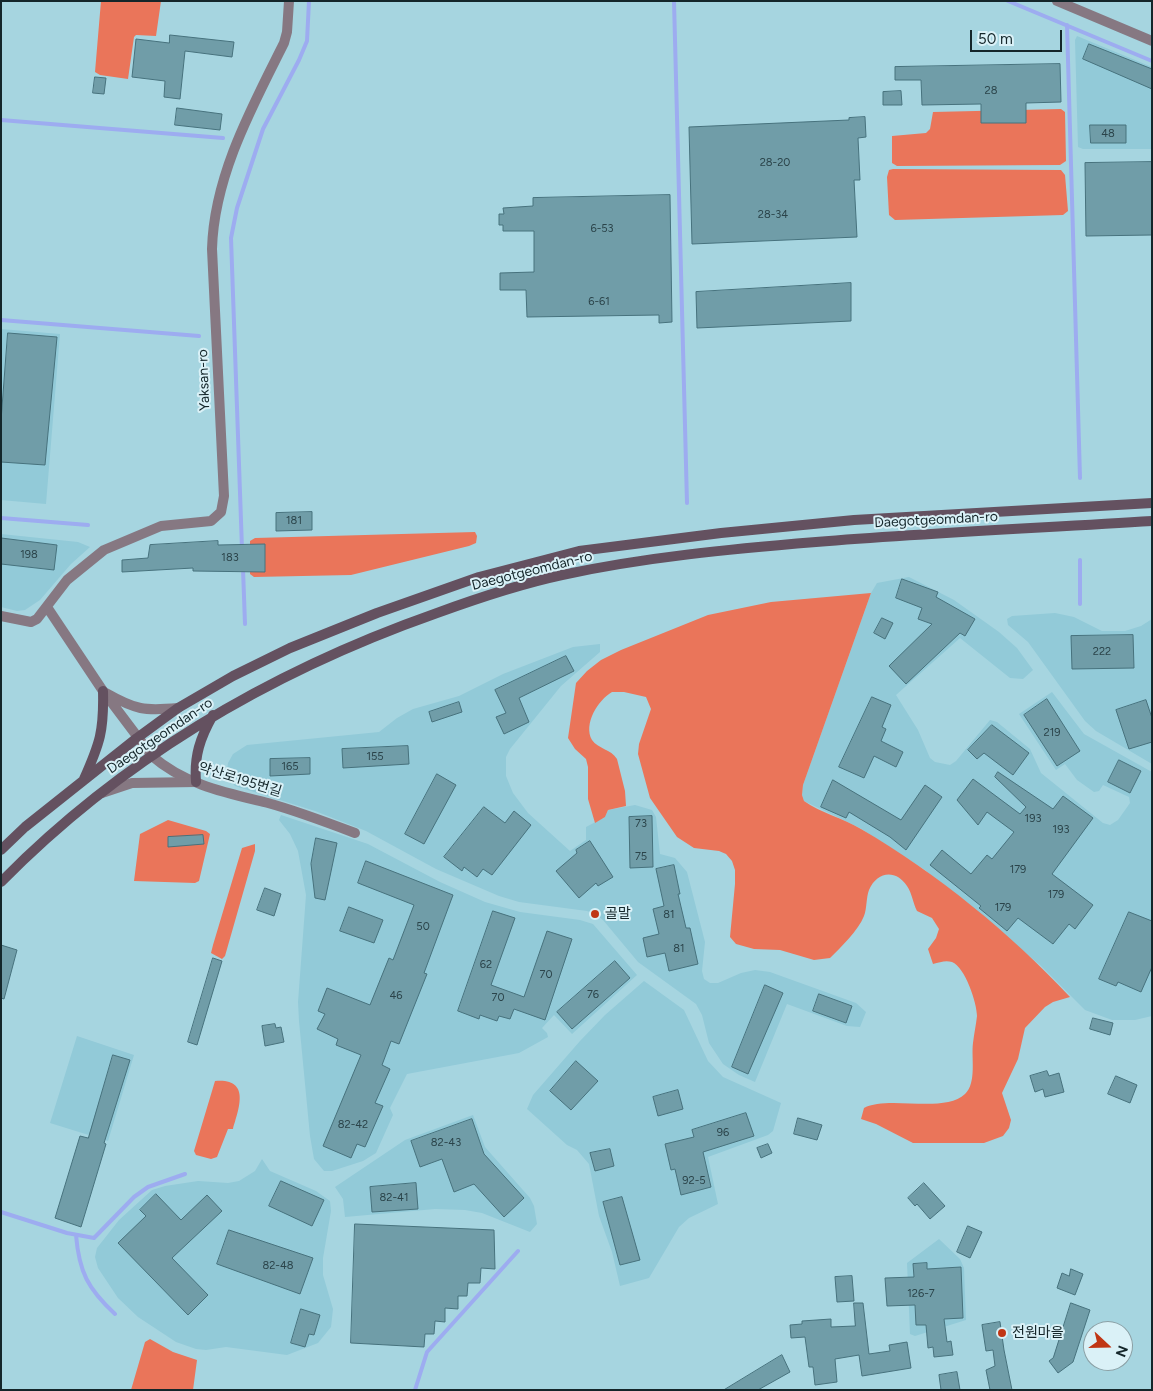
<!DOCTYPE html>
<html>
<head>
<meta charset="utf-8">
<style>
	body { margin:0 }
	#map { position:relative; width:1153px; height:1391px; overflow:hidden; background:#a6d5e0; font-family:Figtree,sans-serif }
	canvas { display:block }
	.frame { position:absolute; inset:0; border:2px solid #14262a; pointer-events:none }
	.north { position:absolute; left:1083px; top:1321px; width:50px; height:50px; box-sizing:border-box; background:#daf1f7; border:1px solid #8ba0a5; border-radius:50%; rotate:111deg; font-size:14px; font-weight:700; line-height:20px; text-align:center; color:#14262a }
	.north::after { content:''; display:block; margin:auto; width:18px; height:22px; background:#c03615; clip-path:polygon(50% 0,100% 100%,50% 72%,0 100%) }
	.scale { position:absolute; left:970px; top:30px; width:92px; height:22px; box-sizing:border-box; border:2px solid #14262a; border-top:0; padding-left:6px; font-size:15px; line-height:18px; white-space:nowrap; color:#14262a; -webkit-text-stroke:4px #daf1f7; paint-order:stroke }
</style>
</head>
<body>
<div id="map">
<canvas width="1153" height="1391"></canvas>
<div class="frame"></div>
<div class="north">N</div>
<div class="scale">50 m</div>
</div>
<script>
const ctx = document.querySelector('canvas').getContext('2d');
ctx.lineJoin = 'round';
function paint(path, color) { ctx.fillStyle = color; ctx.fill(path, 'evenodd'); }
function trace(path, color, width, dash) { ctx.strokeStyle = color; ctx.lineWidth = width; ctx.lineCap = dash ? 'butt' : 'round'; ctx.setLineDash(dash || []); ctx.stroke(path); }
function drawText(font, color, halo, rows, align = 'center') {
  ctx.font = font + ' Figtree,"Noto Sans KR",sans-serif'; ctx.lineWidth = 4; ctx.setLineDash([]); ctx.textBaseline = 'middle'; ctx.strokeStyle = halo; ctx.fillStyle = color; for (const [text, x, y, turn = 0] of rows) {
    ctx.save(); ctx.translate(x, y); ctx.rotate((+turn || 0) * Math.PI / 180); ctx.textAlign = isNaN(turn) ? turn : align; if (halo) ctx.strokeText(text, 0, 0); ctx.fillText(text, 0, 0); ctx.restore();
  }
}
paint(new Path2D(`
	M1077,36L1152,67V149H1083L1078,147L1075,40Z
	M1,329L60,334L46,504L1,500Z
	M1,534L78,542L90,547L71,564L40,600L25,610L17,611L1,607Z
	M909,577L954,600L999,632L1017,648L1033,670L1023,679L1010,678L960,638L896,695L918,730L930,758L935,762L950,765L956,761L990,720L997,722L1030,749L1041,773L1103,823L1110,825L1118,820L1130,803L1129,797L1103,785L1099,791L1094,792L1077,780L1065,764L1056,770L1019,714L1052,692L1084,734L1152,772V1016L1135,1020H1112L1085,1010L1040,965L925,870L860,828L804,801L802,795L803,785L871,593L877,583Z
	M1055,613L1074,617L1102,631H1125L1141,626L1152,619V764L1096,731L1085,721L1028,642L1008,625L1007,619L1012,616Z
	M600,644V652L561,686L510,749L506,757V776L513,793L528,813L570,851L586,840V827L605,817L608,810L635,805L652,810L656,817L660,854L675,858L687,872L705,942L702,971L704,979L710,983H718L741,973L755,970L770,972L856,1003L866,1012L860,1027L847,1026L787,1004L755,1082L739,1075L723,1064L709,1043L702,1015L696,1004L638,962L603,920L595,914L587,911L519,902L499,896L436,869L366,831L315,811L235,786L226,776L228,763L233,754L247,745L379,732L397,718L413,709L459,696L503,674L573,647Z
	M281,815L368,844L440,882L485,902L520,912L580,920L593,924L637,975L572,1034L554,1015L542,1028L547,1033L548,1037L519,1053L407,1074L390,1108L393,1115L376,1153L363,1161L332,1171H324L314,1159L310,1136L299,1021L298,1002L306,895L298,851L290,834L279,820Z
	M644,981L684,1010L708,1061L723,1077L781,1103L773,1131L768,1135L708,1157L718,1204L689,1218L679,1227L649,1278L620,1286L612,1252L599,1216L589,1164L577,1150L567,1145L527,1109L533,1095L580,1041L605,1015Z
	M77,1036L134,1055L108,1141L50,1123Z
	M473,1115L485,1147L530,1198L534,1206L537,1224L530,1232L482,1213L465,1210L435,1209L345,1217L343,1199L335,1187L405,1140Z
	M262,1159L270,1171L316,1191L330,1201L331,1211L323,1258V1275L333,1309L331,1327L318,1343L287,1355L226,1347L206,1350L196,1349L176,1342L138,1317L118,1298L98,1268L95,1257L97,1248L119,1220L152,1190L165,1186L198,1181L228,1183L239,1181L255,1171Z
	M939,1239L960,1259L964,1268L966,1320L915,1336L910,1334L907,1263Z`), '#92cad8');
paint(new Path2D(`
	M101,1H161L156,36L136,35L134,37L128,79L100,75L95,72Z
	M1061,109L1065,112L1066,161L1060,165L897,166L892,163V136L926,133L930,129L933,112Z
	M893,169L1061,170L1065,175L1068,211L1063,215L895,220L889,215L887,177L889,170Z
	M475,532L477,536L476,543L469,546L351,575L254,577L250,574V541L255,538Z
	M871,593L803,785L802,795L804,801C821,813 843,818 861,829C938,874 1010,933 1070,997L1053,1002L1045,1007L1025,1028L1018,1059L1002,1093L1011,1120L1009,1128L1003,1136L984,1143H913L876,1124L861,1119L864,1108C888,1095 944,1114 965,1094C977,1083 971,1057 973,1043C974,1034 976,1025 977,1016C977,1003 965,967 952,962C946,960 940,962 933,964L928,949L936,938L939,929L932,918L917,911C913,903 912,893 907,886C896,869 877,871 869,890C866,898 867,908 864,916C858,931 841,947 830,958L814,960L780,950L754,949L736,944L730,937L735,884V870L732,861L726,854L719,851L694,848L677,837L650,798L638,754L639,744L651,709L646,697L624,692H612C598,700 583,724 592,740C598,749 611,749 617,759L625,791L626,806L608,810L605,817L595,823L588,799V767L586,759L575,749L568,738L576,683L587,671L601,660L621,650L708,615L771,602Z
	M168,820L206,831L210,834L199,881L195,883L134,881L140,834Z
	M255,844V851L225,956L222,959L211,953L213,945L242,848Z
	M215,1081C251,1078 239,1108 233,1129H228L217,1157L211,1159L196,1155L194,1151Z
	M150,1339L173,1352L197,1360L193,1390H131L145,1342Z`), '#ea755a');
trace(new Path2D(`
	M674,1L687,503
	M1008,1L1152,61
	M1067,25L1080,478
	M1,120L223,138
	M1,320L199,336
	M1,518L88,525
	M242,549L231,238L237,208L263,129L299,60L307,41L309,1
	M243,569L245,624
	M1080,604V560
	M1,1212L67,1233L94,1238L134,1197L148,1187L185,1174
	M76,1235C79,1272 88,1289 115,1314
	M415,1390L427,1352L518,1251`), '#9dacf0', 4);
const building = new Path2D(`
	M170,35L234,42L232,57L185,51L180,99L164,97L165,81L132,77L136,39L169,43Z
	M1089,44L1152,69V89L1083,59Z
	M1060,64L1061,102L1026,103V123H981V104L922,105L921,80H895V67Z
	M95,77L106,78L104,94L93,93Z
	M901,91L902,105H883V92Z
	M177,108L222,114L220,130L175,125Z
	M865,117L866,137L858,138L860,180H854L857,237L692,244L689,127L849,120V118Z
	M1090,125H1126V143H1091Z
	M1152,162V235L1086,236L1085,163Z
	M670,195L672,322L659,323V315L527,317L526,290H500V273L534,272V231H503V225H499V214H504L503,208L533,206V198Z
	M851,283V321L697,328L696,292Z
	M8,333L57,337L45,465L1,462V421Z
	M312,512V530L276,531V513Z
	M1,538L57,545L54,570L1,564Z
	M218,541V545L265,544V572L193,571V568L122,572V560L148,558L150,545Z
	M902,579L938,592L936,597L975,619L965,636L960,633L906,684L889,666L932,624L918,619L922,608L896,598Z
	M882,618L893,623L885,639L874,633Z
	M1133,635L1134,668L1072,669L1071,636Z
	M566,656L574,671L519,698L529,722L504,734L496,717L506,713L495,690Z
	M872,697L891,705L882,727L886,729L881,741L903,752L896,767L874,756L864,778L839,767Z
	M1047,699L1080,751L1057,766L1024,715Z
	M1146,700L1152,718V742L1129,749L1116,710Z
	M459,702L462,712L432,722L429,712Z
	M992,725L1029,753L1013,775L984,753L977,759L968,750Z
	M408,746L409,764L343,768L342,749Z
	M310,758V774L270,776V759Z
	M1119,760L1141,771L1130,793L1108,782Z
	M998,772L1053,809L1063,796L1093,818L1052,874L1093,905L1075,929L1069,924L1053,944L1018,918L1007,931L979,908L981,906L930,865L942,850L971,874L987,855L992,859L1014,832L987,812L978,825L957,800L973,779L1020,814L1026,807L995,777Z
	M437,774L456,785L424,844L405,834Z
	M833,780L901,820L925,785L942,797L906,850L890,837L849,812L846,818L821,807Z
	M484,807L505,823L514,811L531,825L492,875L483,869L477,877L464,867L462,871L444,857Z
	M652,816L653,867L630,868L629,817Z
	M203,835L204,844L168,847V837Z
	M316,838L337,843L325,900L315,898L311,864Z
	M590,841L613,877L598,886L596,883L579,898L556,871L577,853L576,850Z
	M366,861L453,895L424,973L427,974L399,1044L391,1041L382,1065L390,1069L375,1103L383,1106L365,1147L357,1144L351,1158L323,1146L361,1055L336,1045L338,1039L317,1029L325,1014L318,1011L327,988L370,1005L389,958L393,960L414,905L358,883Z
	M674,865L680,894H678L686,928H690L698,964L669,971L665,953L647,957L643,938L659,934L653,909L664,906L656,869Z
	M265,888L281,894L274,916L257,910Z
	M349,907L383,920L374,943L340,931Z
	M493,911L515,918L491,985L524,997L547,931L572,939L545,1020L514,1009L510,1019L499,1016L497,1021L480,1015L479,1019L458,1011Z
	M1129,912L1152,921V967L1141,992L1118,982L1116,986L1099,979Z
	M1,945L17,950L4,999L1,998Z
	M213,958L222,961L197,1045L188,1042Z
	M615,961L630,978L572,1029L557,1012Z
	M765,985L783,993L748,1074L732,1067Z
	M819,994L852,1006L846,1023L813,1011Z
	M1093,1018L1113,1023L1110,1035L1090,1029Z
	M275,1024L276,1028L281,1027L284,1042L265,1046L262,1026Z
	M113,1055L130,1060L104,1143L106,1144L81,1227L55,1218L80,1136L88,1138Z
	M576,1061L598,1081L571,1110L550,1091Z
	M1047,1071L1049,1076L1059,1073L1064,1092L1045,1097L1043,1089L1035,1092L1030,1076Z
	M1116,1076L1137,1085L1130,1103L1108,1094Z
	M678,1090L683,1109L658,1116L653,1097Z
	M746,1113L754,1136L703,1152L711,1187L681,1195L675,1169L671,1170L665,1144L694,1137L692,1130Z
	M798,1118L822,1125L817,1140L794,1134Z
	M472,1119L484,1154L524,1198L504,1217L474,1184L454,1192L442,1159L420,1167L411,1141Z
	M768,1144L772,1153L761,1158L757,1148Z
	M610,1149L614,1166L595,1171L590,1153Z
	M281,1181L324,1200L312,1226L269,1206Z
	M416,1183L418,1209L372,1212L370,1187Z
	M924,1183L945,1206L930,1219L917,1204L915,1206L908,1198Z
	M156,1194L181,1220L207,1195L222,1211L172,1258L208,1295L188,1315L118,1243L146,1216L140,1210Z
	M622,1197L640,1260L620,1265L603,1202Z
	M355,1224L494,1230L495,1269L481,1268L480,1283H468L467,1296H458V1309L445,1308V1322L435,1321L434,1334H425L424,1347L351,1343Z
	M968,1226L982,1232L970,1258L957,1252Z
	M229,1230L313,1258L300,1294L217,1264Z
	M927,1263V1269L961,1267L963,1318L944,1319L947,1342L951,1341L953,1355L934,1357L933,1347L928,1348L926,1325H916L915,1305L887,1306L885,1278L914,1277L913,1264Z
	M1071,1269L1083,1274L1075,1295L1057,1288L1062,1273L1069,1276Z
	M852,1276L854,1301L837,1302L835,1277Z
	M854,1303H863L869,1354L890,1351L889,1345L907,1342L911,1368L862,1376L859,1355L835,1359L837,1382L815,1385L813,1367H809L805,1337L791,1338L790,1325L802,1324V1321L831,1319V1327L855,1326Z
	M1071,1303L1090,1310L1073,1362L1058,1373L1049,1361L1053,1358Z
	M301,1309L320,1315L314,1335L309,1334L305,1347L291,1343Z
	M1000,1322L1004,1350L1012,1390H990L986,1370L995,1366L993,1350L986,1351L982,1325Z
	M782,1355L790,1372L758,1390H724Z
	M957,1372L960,1390H941L939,1375Z`);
paint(building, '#709da8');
trace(building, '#47727d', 1);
trace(new Path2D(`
	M152,756C185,785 227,793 268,803C297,811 326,822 355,833`), '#867882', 10);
trace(new Path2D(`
	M1057,1L1152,41
	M47,607L103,691L152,756
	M1,616L31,622L37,619L67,580L104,550L161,526L211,521L221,512L224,496L212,249C214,176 252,107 284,43L287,32L289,1
	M106,693C136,710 144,711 178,708
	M102,793L132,783L196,782`), '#867882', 10);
trace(new Path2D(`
	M84,779C100,743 104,731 103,691
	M196,782C194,756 200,738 213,715
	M1,850L25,827L137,738L178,708L233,676L290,648L377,613L479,577L579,551L721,533L854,520L1152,503
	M1,882C124,757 272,671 437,613C478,598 520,584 562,575C646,557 731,549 816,542C928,533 1040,528 1152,521`), '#645160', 10);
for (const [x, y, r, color] of [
	[595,914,5,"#c03615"],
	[1002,1333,5,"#c03615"]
]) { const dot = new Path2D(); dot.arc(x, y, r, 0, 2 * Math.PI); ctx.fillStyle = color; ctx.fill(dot); trace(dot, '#daf1f7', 2); }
drawText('11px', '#2b444a', null, [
	["28",991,91],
	["48",1108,134],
	["28-20",775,163],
	["28-34",773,215],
	["6-53",602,229],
	["6-61",599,302],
	["181",294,521],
	["198",29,555],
	["183",230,558],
	["222",1102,652],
	["219",1052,733],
	["155",375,757],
	["165",290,767],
	["193",1033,819],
	["73",641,824],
	["193",1061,830],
	["75",641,857],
	["179",1018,870],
	["179",1056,895],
	["179",1003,908],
	["81",669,915],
	["50",423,927],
	["81",679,949],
	["62",486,965],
	["70",546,975],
	["76",593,995],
	["46",396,996],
	["70",498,998],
	["82-42",353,1125],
	["96",723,1133],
	["82-43",446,1143],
	["92-5",694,1181],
	["82-41",394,1198],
	["82-48",278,1266],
	["126-7",921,1294]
]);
drawText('14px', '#14262a', '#daf1f7', [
	["Yaksan-ro",204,380,-92],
	["Daegotgeomdan-ro",936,520,-3],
	["Daegotgeomdan-ro",532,571,-14],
	["Daegotgeomdan-ro",160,736,-34],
	["약산로195번길",240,780,17]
]);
drawText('14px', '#14262a', '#daf1f7', [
	["골말",605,914],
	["전원마을",1012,1333]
], 'left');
</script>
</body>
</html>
